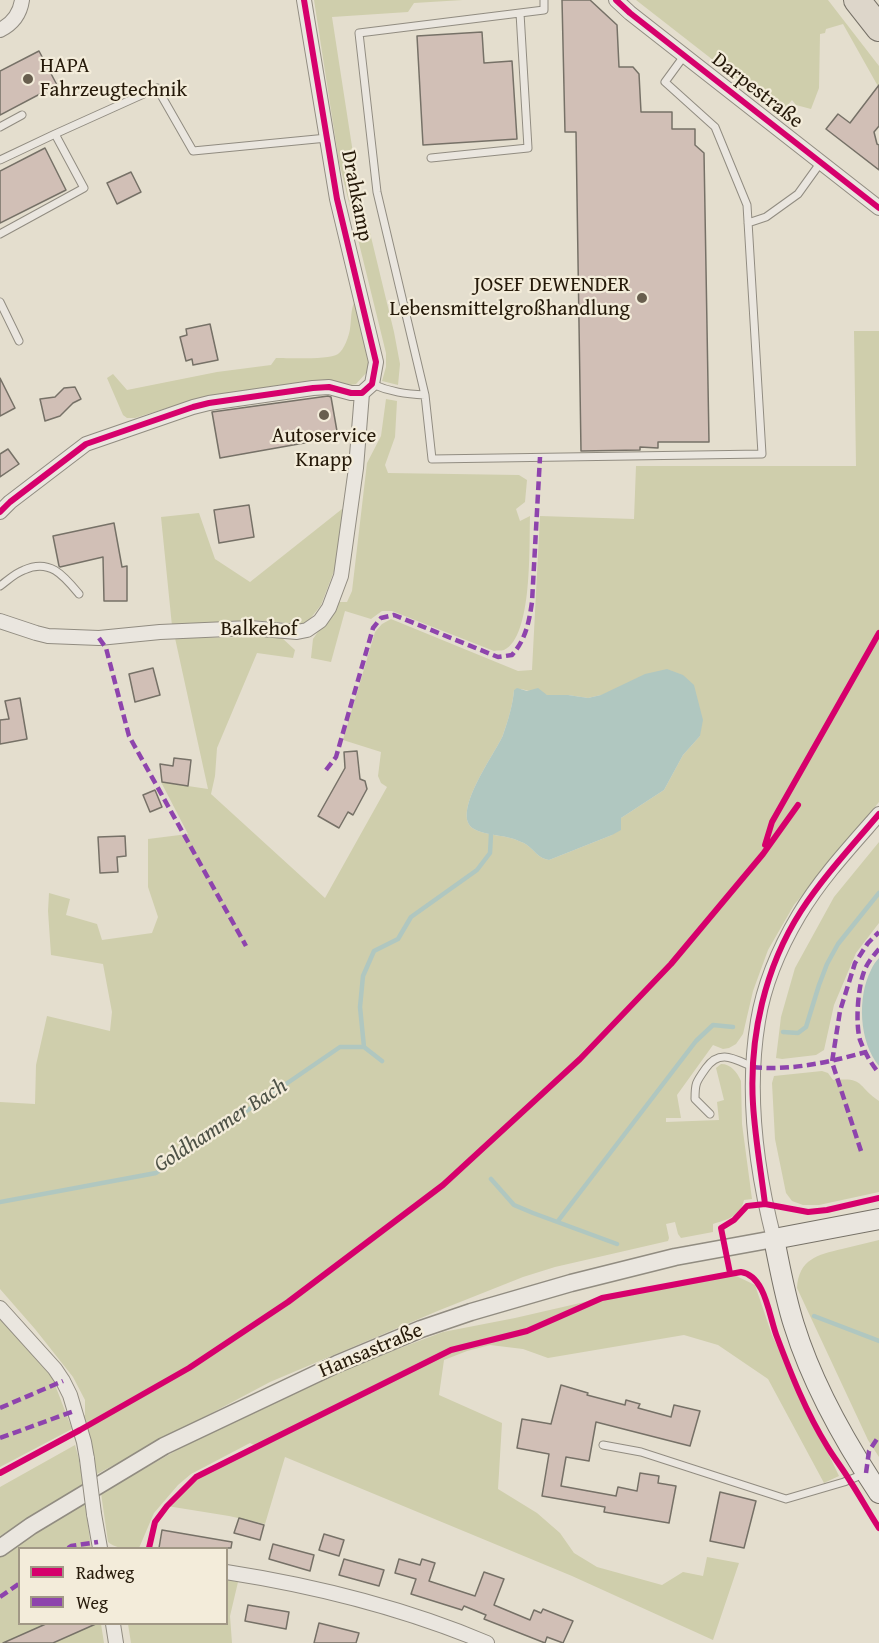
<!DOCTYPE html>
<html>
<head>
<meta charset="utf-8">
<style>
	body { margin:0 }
	#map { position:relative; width:879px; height:1643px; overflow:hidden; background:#e4dece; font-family:"Gentium Book Plus",serif }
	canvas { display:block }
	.legend { position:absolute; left:18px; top:1547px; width:210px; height:78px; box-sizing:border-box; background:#f3ecda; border:2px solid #a19886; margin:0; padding:8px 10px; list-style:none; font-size:18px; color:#251909 }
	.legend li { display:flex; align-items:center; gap:12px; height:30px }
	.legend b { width:30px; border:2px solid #a19886 }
</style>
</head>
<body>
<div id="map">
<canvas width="879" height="1643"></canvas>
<ul class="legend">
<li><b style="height:8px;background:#d6006c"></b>Radweg</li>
<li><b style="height:8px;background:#8e44ad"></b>Weg</li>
</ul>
</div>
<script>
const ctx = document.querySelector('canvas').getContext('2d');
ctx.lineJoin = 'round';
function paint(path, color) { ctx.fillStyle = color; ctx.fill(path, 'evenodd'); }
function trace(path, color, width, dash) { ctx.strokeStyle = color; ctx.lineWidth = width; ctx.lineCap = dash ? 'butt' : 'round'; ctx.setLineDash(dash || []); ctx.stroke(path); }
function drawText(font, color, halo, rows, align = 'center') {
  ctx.font = font + ' "Gentium Book Plus",serif'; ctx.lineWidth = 4.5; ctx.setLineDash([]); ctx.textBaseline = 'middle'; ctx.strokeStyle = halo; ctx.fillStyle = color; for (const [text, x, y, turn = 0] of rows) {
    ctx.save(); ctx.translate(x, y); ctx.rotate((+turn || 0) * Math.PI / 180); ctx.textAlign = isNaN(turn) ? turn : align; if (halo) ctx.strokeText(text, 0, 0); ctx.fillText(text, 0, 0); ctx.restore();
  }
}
paint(new Path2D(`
	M314,0H463L414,3L408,12L332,17L357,179L394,332L400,364L398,385L382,381L386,367V353L339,162Z
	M636,0H828L879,66V88L843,24L826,29L825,33L820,34L819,88L811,109L796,105L792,100L781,113Z
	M357,297L369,358L368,371L356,384L351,385L343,383L315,381L202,397L135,418H127L123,415L107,378L113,374L127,390L217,372L271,365L276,358C288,358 329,360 338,354C344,350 349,336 350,329C352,316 350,308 357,297Z
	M854,331H879V802L794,905L768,950L753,991L743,1034L736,1044L729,1048L723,1049L713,1045L677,1095L681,1118H666V1122L719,1120L717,1102L724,1100L716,1068L721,1064C731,1064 737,1072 741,1081L742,1124L752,1199L744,1200C740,1217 728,1219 713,1224V1232L681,1238L678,1234L675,1222L666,1224L669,1238L668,1241L555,1267L523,1277L440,1310L270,1382L97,1474L83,1416L85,1415V1400L73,1377L35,1329L0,1289V1102L35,1104L36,1065L47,1016L110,1031L112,1012L103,964L51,955L48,911L49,893L70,899L66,915L97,924L102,940L152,933L158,917L148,887V839L188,834L161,782L208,789L175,638L281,637L295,650L293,658L257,653L217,748L215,776L211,794L325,898L387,787L381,783L378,776L381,752L343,740L375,632L382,624L391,619L518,671L532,670L540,516L634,519L636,466H856ZM521,689L547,695H568L588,698L601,695L700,736L683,755L664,790L621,818L612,835L549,860C538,858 535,851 527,845C523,842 518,841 514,839C502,835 484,835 474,829C449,815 497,751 503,735C508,721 513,704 514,690Z
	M386,399L397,401L395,437L385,465L388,473L519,475L527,480L525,502L516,509L520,521L530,516C529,544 533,637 504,650C501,651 498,650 494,651L392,611H382L371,619L345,611L331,662L311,658L313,639L336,605L338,602H347L352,591L367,463L381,436Z
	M342,509L346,517L339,558L321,605L310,619L303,624L250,620L172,626L161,517L199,513L215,559L250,582Z
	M879,842V923L856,953L834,1005L824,1050L816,1055L782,1059L776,1058L781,1017L795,968L834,897Z
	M822,1071L828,1073L833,1080C865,1077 856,1085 879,1101V1192L819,1205H803L792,1201L786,1193L775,1139L772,1083L774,1076Z
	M879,1240V1457L868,1440L797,1288C799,1259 817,1255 842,1249C854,1246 867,1243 879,1240Z
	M730,1273L755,1285L772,1335L839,1476L824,1483L768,1379L718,1345L684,1335L548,1358L523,1349L490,1345L467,1351L444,1360L439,1395L502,1423L498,1489L537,1513L560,1533L574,1553L597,1567L662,1585L683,1572L703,1576L707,1557L739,1563L713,1640L572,1576L285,1457L265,1524L229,1516L167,1506L196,1477L256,1446L250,1443L191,1474L178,1485L154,1513L139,1548C128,1550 117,1549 108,1542L101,1493L186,1445L271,1403L355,1365L443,1332L515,1318L602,1298Z
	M0,1319L52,1377L72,1429L0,1467Z
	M75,1445L79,1459L83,1484L0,1536V1487Z
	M85,1501L91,1548H20V1624H101L104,1643H0V1557Z
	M227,1580L238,1582L230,1616L232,1643H131L128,1624H226Z`), '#cfceac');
paint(new Path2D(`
	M667,669L683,675L694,685L703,720L700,736L683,755L664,790L621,818V830L612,835L549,860C538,858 535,851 527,845C523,842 518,841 514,839C502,835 484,835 474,829C449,815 497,751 503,735C508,721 513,704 514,690L517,688L527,691L538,688L547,695H568L588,698L601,695L645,674Z
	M879,958V1066C859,1042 857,997 871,970C873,965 876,961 879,958Z`), '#b0c7c0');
trace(new Path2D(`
	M783,1032L798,1033L806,1027L819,985L827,964L838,944L879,893
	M364,1047L360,1007L363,976L374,951L398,939L411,917L477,870L490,853L491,834
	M491,1179L514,1205L533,1213L617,1244
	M0,1202L156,1173L340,1047H364L382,1061
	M558,1221L696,1041L713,1025L733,1027
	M814,1316L879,1341`), '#b0c7c0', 4.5);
const building = new Path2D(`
	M562,0H590L617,25L619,67H633L639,74L641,112H672V129H695V145L704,153L709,442H658V448L640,447V450L581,451L576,132H565Z
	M482,32L484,63L512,61L517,139L423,145L417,36Z
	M39,51L57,85L0,115V71Z
	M879,85V126L874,132L877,144L879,145V170L826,129L838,114L850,123Z
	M45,148L66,190L0,223V171Z
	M131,172L141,192L117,204L107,183Z
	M210,324L218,360L193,365L192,359L186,361L180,337L187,335L186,329Z
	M0,378L15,408L0,416Z
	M75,387L81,399L73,403L60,416L45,421L40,399L55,397L64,388Z
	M328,396L331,397L338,437L220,458L212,412Z
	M8,449L19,464L0,477V454Z
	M249,505L254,537L219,543L214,510Z
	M114,523L122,567L127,566V601H104L103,557L60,567L59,566L53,536Z
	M153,668L160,695L135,702L129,674Z
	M20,698L27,739L0,744V720L9,719L5,701Z
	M357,751L360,779L365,781L367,789L353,815L348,812L339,828L318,816L345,768L344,752Z
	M174,758L191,760L188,786L162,782L160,764L173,766Z
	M155,790L162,807L150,812L143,795Z
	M125,836L126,856L117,857L118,872L100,873L98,837Z
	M561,1385L588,1393L587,1395L625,1405L626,1400L640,1404L638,1408L671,1417L674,1405L700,1411L690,1446L596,1422L589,1461L566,1457L561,1486L616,1496L618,1487L637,1491L640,1473L659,1476L658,1483L676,1486L669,1523L604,1512L605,1507L542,1496L549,1454L517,1448L522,1419L551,1424Z
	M720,1492L756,1501L744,1548L710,1541Z
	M239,1518L264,1525L260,1540L234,1533Z
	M162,1530L232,1542L231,1548H159Z
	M324,1534L344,1540L339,1556L319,1550Z
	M273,1544L314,1555L310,1571L269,1559Z
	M344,1559L384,1570L379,1586L339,1575Z
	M399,1559L420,1565L422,1559L435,1563L429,1581L475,1596L484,1572L504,1579L494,1605L530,1620L534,1610L541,1613L543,1609L573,1621L563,1643L547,1637L545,1643L484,1619L486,1615L464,1606L462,1610L411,1594L416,1579L395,1573Z
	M248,1605L289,1612L286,1629L245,1621Z
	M48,1623H98L53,1643H3Z
	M319,1623L359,1633L356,1643H314Z`);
paint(building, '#d1bfb6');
trace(building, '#767167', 1.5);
const service = new Path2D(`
	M0,127L22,115
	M431,158L528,148L520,13
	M0,160L55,134
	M748,223L766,217L798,194L821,162
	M0,234L84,188L55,134L157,88L193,151L327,138
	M0,302L19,341
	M372,384C390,392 406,394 425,395L377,192L359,33L544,10V0
	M425,395L432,459L762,454L747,205L715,127L665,82L684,56
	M0,586C7,581 15,573 24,570C50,558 64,576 79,594
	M710,1114L695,1099C695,1083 696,1082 706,1068C720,1049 734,1059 753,1067
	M603,1445L641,1452L786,1499L844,1482L864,1474`);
const minor = new Path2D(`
	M304,0L337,199L376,362L372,384L362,393
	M616,0L630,13L879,208
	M0,30C12,24 20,14 22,0
	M0,512L10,502L86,444L193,407L209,403L313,388L329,387L351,393H362
	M0,621L36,633L48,636L99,638L160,632L250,628L297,632L307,630L320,621L329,608L341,576L356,468L362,393
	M774,1239C756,1169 746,1093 758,1021C764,984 780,947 799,915C821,878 851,846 879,814
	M0,1308L55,1369L63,1381L70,1395L84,1442L87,1459
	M94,1514L100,1548
	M226,1572C316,1586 404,1608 487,1643
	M113,1624L116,1643`);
const tertiary = new Path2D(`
	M0,1548L31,1526L164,1446L337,1364L421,1329L471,1312L571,1283L675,1257L774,1239`);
const secondary = new Path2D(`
	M879,1219L774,1239C780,1268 785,1297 794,1325C812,1383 845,1442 879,1493`);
const motorway = new Path2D(`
	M857,0L879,28`);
trace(service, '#918c81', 9);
trace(minor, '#918c81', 16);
trace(tertiary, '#918c81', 19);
trace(secondary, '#767167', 22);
trace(motorway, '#767167', 28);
trace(service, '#eae6df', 7);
trace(minor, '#eae6df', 14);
trace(tertiary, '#eae6df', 16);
trace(secondary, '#eae6df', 20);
trace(motorway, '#ddd6ca', 26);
const minorBridge = new Path2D(`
	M87,1459L94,1514`);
trace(minorBridge, '#918c81', 16, []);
trace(minorBridge, '#eae6df', 14);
trace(new Path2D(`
	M99,638L106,648L129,736L246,946
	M326,770L336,757L373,628L381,618L394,615L498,657L512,655C526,639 529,622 532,602L540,457
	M879,949C874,955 868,962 865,969C858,985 855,1023 860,1040C864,1051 871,1064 879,1073
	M753,1067C791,1071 830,1062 866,1052
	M861,1151L832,1062L840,1011L855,963L868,943L879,932
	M0,1408L63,1381
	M0,1438L74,1411
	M866,1473L869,1451L879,1436
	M68,1548L71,1546L98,1542
	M0,1597L20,1583`), '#8e44ad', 4.5, [9, 4.5]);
trace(new Path2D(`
	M616,0L630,13L879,208
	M0,512L10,502L86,444L193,407L209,403L313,388L329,387L351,393H362L372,384L376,362L337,199L304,0
	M765,845L772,822L879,633
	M765,1204C761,1171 755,1137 753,1104C749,1037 765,967 801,911C824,876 852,846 879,814
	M730,1273L721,1228L734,1220L747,1206L765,1204L808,1212L827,1210L879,1198
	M0,1473L80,1430L189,1368L288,1302L443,1185L580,1059L671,964L763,854L798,805
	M149,1548L155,1522L167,1506L196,1477L451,1350L527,1331L602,1298L741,1272C766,1276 769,1317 777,1337C791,1374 806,1412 827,1446C834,1458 843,1469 850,1481C860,1496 869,1513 879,1528`), '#d6006c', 6);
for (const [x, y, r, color] of [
	[28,79,6,"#685e4e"],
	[642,298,6,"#685e4e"],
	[324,415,6,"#685e4e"]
]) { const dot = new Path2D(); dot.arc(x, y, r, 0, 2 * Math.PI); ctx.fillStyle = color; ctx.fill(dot); trace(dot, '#f3ecda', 2); }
drawText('21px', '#251909', '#f3ecda', [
	["HAPA",40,67],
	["Fahrzeugtechnik",40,91],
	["JOSEF DEWENDER",630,286,"right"],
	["Lebensmittelgroßhandlung",630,310,"right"],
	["Autoservice",324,437,"center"],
	["Knapp",324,461,"center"]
], 'left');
drawText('21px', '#251909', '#f3ecda', [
	["Darpestraße",757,91,38],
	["Drahkamp",356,196,79],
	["Balkehof",259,630],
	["Hansastraße",371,1351,-23]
]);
drawText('italic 22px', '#4e5247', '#f3ecda', [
	["Goldhammer Bach",221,1126,-33]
]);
</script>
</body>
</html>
